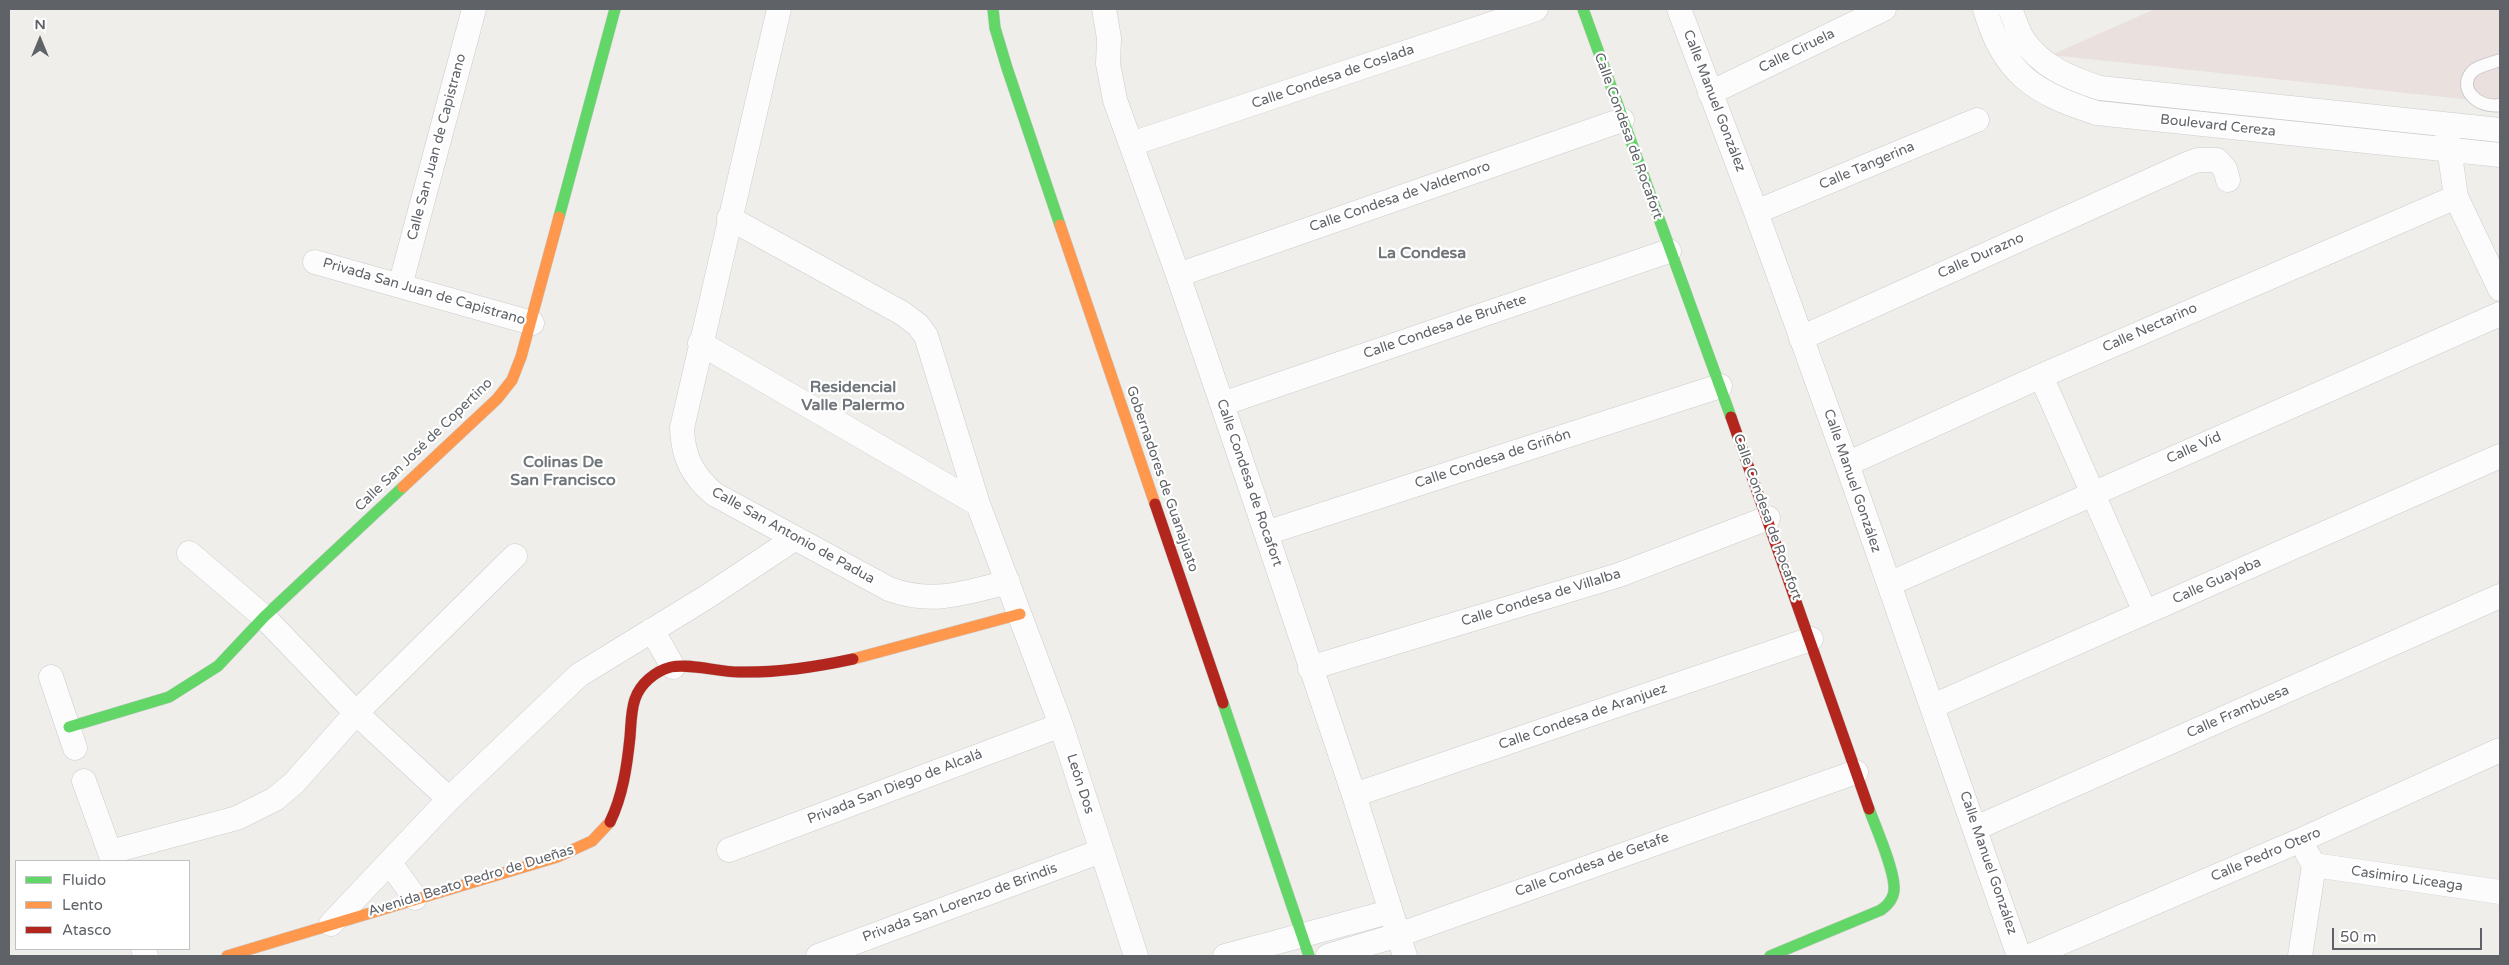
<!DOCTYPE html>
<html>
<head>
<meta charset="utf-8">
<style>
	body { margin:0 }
	#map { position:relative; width:2509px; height:965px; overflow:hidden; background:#efeeea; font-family:"Varela Round",sans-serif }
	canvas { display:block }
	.frame { position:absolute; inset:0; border:10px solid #5f6368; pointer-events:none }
	.legend { position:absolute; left:15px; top:860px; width:175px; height:90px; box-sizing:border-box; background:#fff; border:1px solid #bfc1c3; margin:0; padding:6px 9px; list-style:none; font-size:15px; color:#5f6368 }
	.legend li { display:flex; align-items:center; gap:10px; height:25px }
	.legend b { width:25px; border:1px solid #bfc1c3 }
	.north { position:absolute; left:15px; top:15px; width:50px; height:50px; -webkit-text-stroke:4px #fff; paint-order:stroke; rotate:0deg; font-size:14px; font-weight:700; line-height:20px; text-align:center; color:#5f6368 }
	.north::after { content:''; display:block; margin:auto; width:18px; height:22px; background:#5f6368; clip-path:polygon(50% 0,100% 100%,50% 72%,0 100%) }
	.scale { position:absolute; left:2332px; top:928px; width:150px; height:22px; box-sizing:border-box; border:2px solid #5f6368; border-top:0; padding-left:6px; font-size:15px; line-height:18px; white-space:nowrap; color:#5f6368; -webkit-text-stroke:4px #fff; paint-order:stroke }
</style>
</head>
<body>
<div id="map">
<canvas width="2509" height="965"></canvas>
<div class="frame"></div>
<ul class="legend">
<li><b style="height:6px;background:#63d668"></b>Fluido</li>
<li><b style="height:6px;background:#ff974d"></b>Lento</li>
<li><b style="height:6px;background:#b3261e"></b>Atasco</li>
</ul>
<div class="north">N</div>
<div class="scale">50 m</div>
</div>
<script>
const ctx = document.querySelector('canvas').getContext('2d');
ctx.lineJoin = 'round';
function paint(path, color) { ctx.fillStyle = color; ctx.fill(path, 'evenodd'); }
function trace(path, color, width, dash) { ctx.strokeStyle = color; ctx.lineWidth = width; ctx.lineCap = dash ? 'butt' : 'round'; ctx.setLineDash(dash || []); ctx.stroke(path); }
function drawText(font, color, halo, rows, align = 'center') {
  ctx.font = font + ' "Varela Round",sans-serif'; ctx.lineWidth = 4.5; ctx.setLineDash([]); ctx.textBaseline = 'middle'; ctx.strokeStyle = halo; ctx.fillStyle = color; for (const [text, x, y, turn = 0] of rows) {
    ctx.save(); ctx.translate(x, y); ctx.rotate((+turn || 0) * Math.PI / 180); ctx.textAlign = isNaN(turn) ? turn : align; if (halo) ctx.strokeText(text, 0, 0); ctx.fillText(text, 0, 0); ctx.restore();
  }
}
paint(new Path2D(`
	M2155,9H2500V103L2051,55Z`), '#eae0de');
const lane = new Path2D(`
	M2500,60C2492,63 2481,65 2474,70C2456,86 2476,109 2500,105`);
const street = new Path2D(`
	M779,9L682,428C683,457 692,475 714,494L889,589C932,605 965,593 1008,582
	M1104,9L1109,38L1108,64L1115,100L1178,275L1266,533L1354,795L1405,956
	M1679,9L1756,212L1847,464L2019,956
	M1985,9C2003,73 2035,94 2097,113L2500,155
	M2010,9C2014,18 2017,29 2022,38C2040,66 2069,78 2100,88L2500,130
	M1710,93L1884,9
	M2447,134L2456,197L2500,289
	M1131,144L1536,9
	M1756,212L1977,120
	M729,218L902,313L918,325L926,336L978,504L1061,725L1136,956
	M315,262L532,323
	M1178,275L1622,120
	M400,286L474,9
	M1801,338L2187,164L2198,160H2217L2225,169L2228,180
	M700,343L978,504
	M2041,376L2145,612
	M1222,404L1669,251
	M1847,464L2041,376L2456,197
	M1266,533L1720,386
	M189,553L264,617L356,713L449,799
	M1889,584L2500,314
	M652,630L673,667
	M1310,668L1619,575L1768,518
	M51,677L75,748
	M1933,706L2500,456
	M84,781L113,861
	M1354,795L1811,639
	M1976,828L2500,596
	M729,850L1061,725
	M110,852L237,818L275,799L294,783L356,713L515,556
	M390,863L415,898
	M2314,865L2500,892
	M331,924L449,799L579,675L705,598L794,539
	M143,949L146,956
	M818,956L1101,851
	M1225,956L1389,912
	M1328,956L1398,935L1856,772
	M2030,956L2301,840L2500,750
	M2300,956L2314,865L2307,853`);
const fast = new Path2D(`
	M993,9L995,28L1007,68L1060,225
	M1583,9L1731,417
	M559,217L615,9
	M1223,703L1309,956
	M69,727L169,697L218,666L264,617L403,487
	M1770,956L1881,910C1888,905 1893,900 1894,891C1896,873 1876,828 1869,809`);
const slow = new Path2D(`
	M1060,225L1155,504
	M403,487L497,399L512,380L521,357L559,217
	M853,659L1020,614
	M227,956L557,857L592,841L610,822`);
const jam = new Path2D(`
	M1731,417L1869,809
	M1155,504L1223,703
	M610,822C623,795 627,766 630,737C631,725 631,710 635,699C640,684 655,671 671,667C689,663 719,672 739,672C778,673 816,667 853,659`);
trace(lane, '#cbcccc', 14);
trace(street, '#cbcccc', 25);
trace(fast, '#cacacb', 12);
trace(slow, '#cacacb', 12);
trace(jam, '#cacacb', 12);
trace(lane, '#fdfcfc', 12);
trace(street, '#fdfcfc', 24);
trace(fast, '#63d668', 11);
trace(slow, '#ff974d', 11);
trace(jam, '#b3261e', 11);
drawText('14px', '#5f6368', '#fff', [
	["Calle Ciruela",1797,51,-26],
	["Calle Condesa de Coslada",1333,77,-19],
	["Calle Manuel González",1714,101,69],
	["Boulevard Cereza",2218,126,6],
	["Calle Condesa de Rocafort",1628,136,70],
	["Calle San Juan de Capistrano",437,147,-75],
	["Calle Tangerina",1867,166,-23],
	["Calle Condesa de Valdemoro",1400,197,-19],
	["Calle Durazno",1981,256,-24],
	["Privada San Juan de Capistrano",424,292,16],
	["Calle Condesa de Bruñete",1445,327,-19],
	["Calle Nectarino",2150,328,-24],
	["Calle San José de Copertino",424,445,-44],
	["Calle Vid",2194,448,-24],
	["Calle Condesa de Griñón",1493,459,-18],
	["Gobernadores de Guanajuato",1162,479,71],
	["Calle Manuel González",1852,481,71],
	["Calle Condesa de Rocafort",1249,483,71],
	["Calle Condesa de Rocafort",1767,517,70],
	["Calle San Antonio de Padua",793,536,29],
	["Calle Guayaba",2217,581,-24],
	["Calle Condesa de Villalba",1541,598,-17],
	["Calle Frambuesa",2238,712,-24],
	["Calle Condesa de Aranjuez",1583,717,-19],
	["León Dos",1080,784,72],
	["Privada San Diego de Alcalá",895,787,-21],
	["Calle Pedro Otero",2266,855,-23],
	["Calle Manuel González",1988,863,71],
	["Calle Condesa de Getafe",1592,865,-20],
	["Casimiro Liceaga",2407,879,8],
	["Avenida Beato Pedro de Dueñas",471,881,-17],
	["Privada San Lorenzo de Brindis",960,903,-20]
]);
drawText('bold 16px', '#70757a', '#fff', [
	["La Condesa",1422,254],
	["Residencial",853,388],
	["Valle Palermo",853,406],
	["Colinas De",563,463],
	["San Francisco",563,481]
]);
</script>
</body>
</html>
